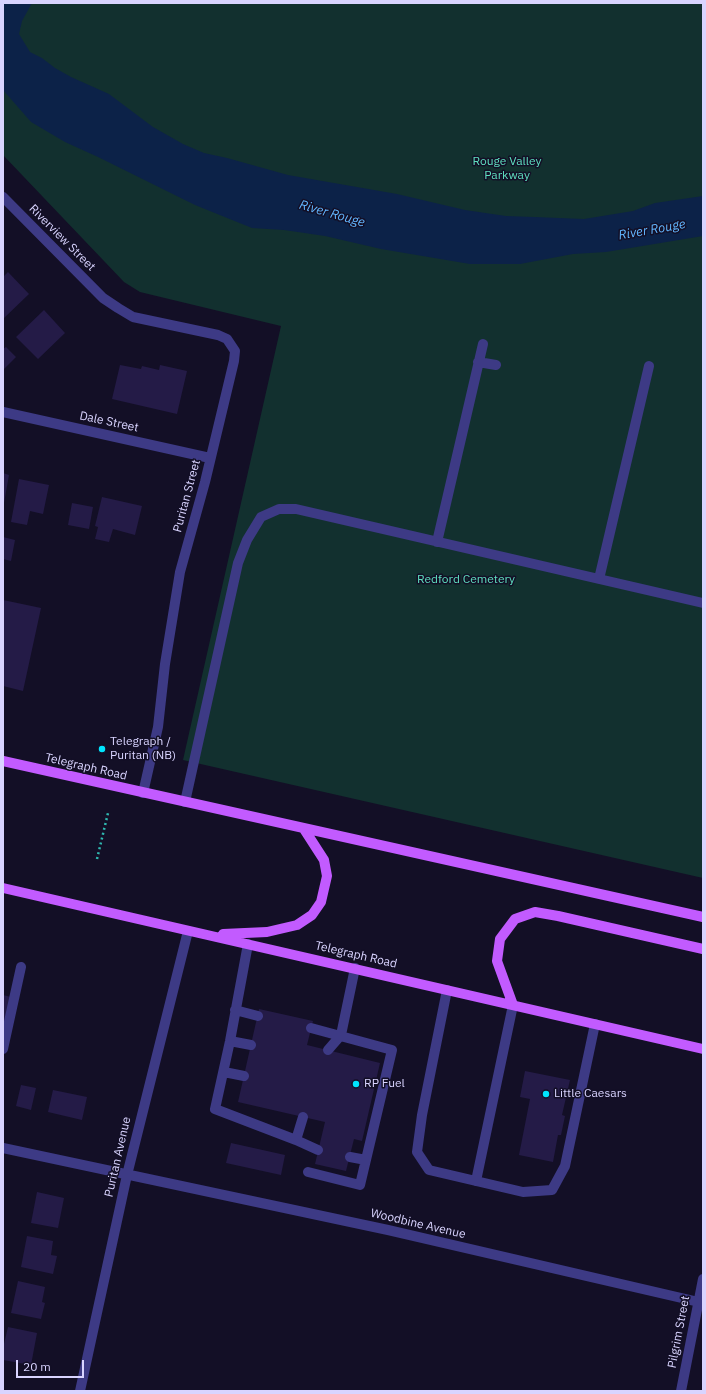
<!DOCTYPE html>
<html>
<head>
<meta charset="utf-8">
<style>
	body { margin:0 }
	#map { position:relative; width:706px; height:1394px; overflow:hidden; background:#130f26; font-family:"IBM Plex Sans",sans-serif }
	canvas { display:block }
	.frame { position:absolute; inset:0; border:4px solid #d9d4ff; pointer-events:none }
	.scale { position:absolute; left:16px; top:1360px; width:68px; height:18px; box-sizing:border-box; border:2px solid #d9d4ff; border-top:0; padding-left:5px; font-size:12px; line-height:14px; white-space:nowrap; color:#d9d4ff; -webkit-text-stroke:3px #130f26; paint-order:stroke }
</style>
</head>
<body>
<div id="map">
<canvas width="706" height="1394"></canvas>
<div class="frame"></div>
<div class="scale">20 m</div>
</div>
<script>
const ctx = document.querySelector('canvas').getContext('2d');
ctx.lineJoin = 'round';
function paint(path, color) { ctx.fillStyle = color; ctx.fill(path, 'evenodd'); }
function trace(path, color, width, dash) { ctx.strokeStyle = color; ctx.lineWidth = width; ctx.lineCap = dash ? 'butt' : 'round'; ctx.setLineDash(dash || []); ctx.stroke(path); }
function drawText(font, color, halo, rows, align = 'center') {
  ctx.font = font + ' "IBM Plex Sans",sans-serif'; ctx.lineWidth = 3; ctx.setLineDash([]); ctx.textBaseline = 'middle'; ctx.strokeStyle = halo; ctx.fillStyle = color; for (const [text, x, y, turn = 0] of rows) {
    ctx.save(); ctx.translate(x, y); ctx.rotate((+turn || 0) * Math.PI / 180); ctx.textAlign = isNaN(turn) ? turn : align; if (halo) ctx.strokeText(text, 0, 0); ctx.fillText(text, 0, 0); ctx.restore();
  }
}
paint(new Path2D(`
	M3,3H703V878L183,760L281,326L140,292L124,282L3,155Z`), '#12302f');
paint(new Path2D(`
	M3,3H32L22,21L19,34L30,52L42,58L55,68L71,77L109,94L153,127L183,144L204,153L227,158L288,175L397,194L465,210L506,216L534,217L584,219L633,211L655,203L703,196V236L606,252L573,254L520,264H470L381,249L325,236L284,230L252,228L195,205L98,157L65,142L31,122L3,90Z`), '#0c2248');
paint(new Path2D(`
	M8,272L29,294L3,319V277Z
	M44,310L65,333L38,359L16,337Z
	M6,347L16,357L3,370V349Z
	M120,365L141,369L142,366L159,370L160,365L187,371L177,414L112,399Z
	M3,473L9,475L4,503H3Z
	M19,479L49,485L43,514L30,511L27,525L11,522Z
	M102,497L142,506L135,535L113,529L109,542L95,539L98,527L95,526Z
	M72,503L93,507L89,529L68,525Z
	M3,537L15,540L11,561L3,559Z
	M3,600L41,608L23,691L3,686Z
	M3,995L11,997L3,1029Z
	M259,1009L313,1021L307,1045L380,1063L362,1141L354,1139L346,1171L315,1164L325,1122L238,1102Z
	M525,1071L570,1080L562,1115L565,1116L561,1135H558L553,1162L519,1155L530,1099L520,1097Z
	M21,1085L36,1088L31,1110L16,1106Z
	M53,1090L87,1097L82,1120L48,1112Z
	M231,1143L285,1155L281,1175L226,1163Z
	M37,1192L64,1198L58,1228L31,1223Z
	M27,1236L53,1241L51,1255L57,1256L53,1274L21,1267Z
	M18,1281L45,1287L42,1302L45,1303L41,1319L11,1313Z
	M8,1327L37,1333L31,1365L3,1360V1348Z`), '#241b47');
trace(new Path2D(`
	M97,859L108,813`), '#2fb8b0', 2.5, [2, 3]);
trace(new Path2D(`
	M478,362L496,365
	M437,542L483,344
	M599,579L649,366
	M185,802L238,563L247,540L261,517L279,509H296L703,603
	M248,944L230,1041L215,1109L296,1140L303,1117
	M447,990L422,1115L417,1152L429,1170L523,1192L552,1190L565,1166L595,1024
	M235,1010L258,1016
	M230,1041L251,1045
	M3,1049L21,967
	M328,1050L341,1035L355,968
	M224,1072L244,1076
	M296,1140L318,1150
	M350,1157L366,1160
	M308,1172L360,1185L392,1050L311,1028
	M476,1181L513,1005`), '#3d3a85', 10);
trace(new Path2D(`
	M3,197L103,298L118,308L133,317L218,335L227,339L235,351L234,361L205,482L180,572L165,664L158,727L143,793
	M3,412L210,458
	M3,1148L388,1230L703,1303
	M80,1391L127,1175L188,931
	M681,1391L703,1279`), '#3d3a85', 10);
trace(new Path2D(`
	M3,761L703,917
	M3,888L703,1049
	M223,934L267,932L297,925L312,915L321,902L327,876L324,860L304,829
	M513,1005L497,961L500,939L515,919L535,912L558,916L703,949`), '#c25bff', 10);
for (const [x, y, r, color] of [
	[102,749,4,"#00e5ff"],
	[356,1084,4,"#00e5ff"],
	[546,1094,4,"#00e5ff"]
]) { const dot = new Path2D(); dot.arc(x, y, r, 0, 2 * Math.PI); ctx.fillStyle = color; ctx.fill(dot); trace(dot, '#130f26', 1.5); }
drawText('12px', '#5fe0c0', '#130f26', [
	["Rouge Valley",507,162],
	["Parkway",507,176],
	["Redford Cemetery",466,580]
]);
drawText('12px', '#d9d4ff', '#130f26', [
	["Riverview Street",62,238,45],
	["Dale Street",109,422,12],
	["Puritan Street",187,496,-75],
	["Telegraph Road",86,767,13],
	["Telegraph Road",356,955,13],
	["Puritan Avenue",118,1157,-77],
	["Woodbine Avenue",418,1224,13],
	["Pilgrim Street",679,1332,-79]
]);
drawText('12px', '#d9d4ff', '#130f26', [
	["Telegraph /",110,742],
	["Puritan (NB)",110,756],
	["RP Fuel",364,1084],
	["Little Caesars",554,1094]
], 'left');
drawText('italic 13px', '#62b6ff', '#130f26', [
	["River Rouge",332,214,16],
	["River Rouge",652,230,-10]
]);
</script>
</body>
</html>
